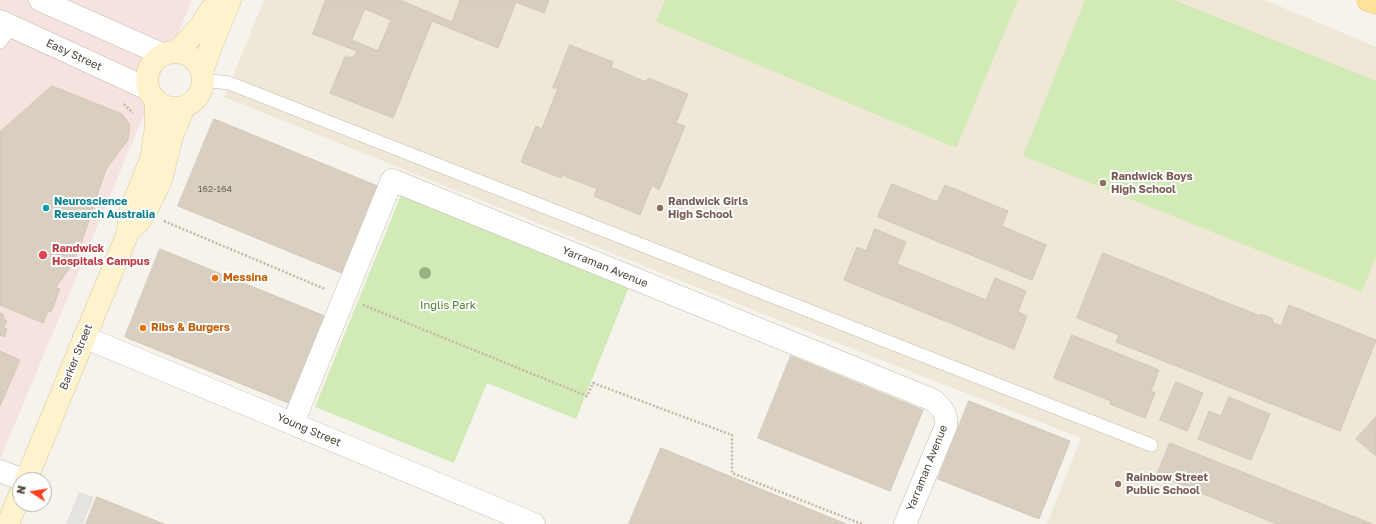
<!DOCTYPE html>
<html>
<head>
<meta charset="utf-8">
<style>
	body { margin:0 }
	#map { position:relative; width:1376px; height:524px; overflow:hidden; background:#f6f3ec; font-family:"Golos Text",sans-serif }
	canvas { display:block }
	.north { position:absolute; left:12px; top:472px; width:40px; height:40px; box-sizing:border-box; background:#fff; border:1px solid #b7b4b0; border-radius:50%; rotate:282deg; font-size:11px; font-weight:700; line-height:16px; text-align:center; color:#4b4439 }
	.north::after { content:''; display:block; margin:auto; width:14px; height:18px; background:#fc3f1d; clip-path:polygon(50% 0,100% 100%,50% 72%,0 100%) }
</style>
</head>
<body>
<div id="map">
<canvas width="1376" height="524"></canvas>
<div class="north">N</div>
</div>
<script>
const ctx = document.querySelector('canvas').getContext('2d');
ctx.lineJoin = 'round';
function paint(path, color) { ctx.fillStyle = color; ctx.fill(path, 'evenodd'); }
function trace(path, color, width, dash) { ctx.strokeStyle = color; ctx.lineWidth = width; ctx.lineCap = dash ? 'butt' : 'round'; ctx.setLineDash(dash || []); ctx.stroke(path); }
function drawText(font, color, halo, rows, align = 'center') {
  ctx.font = font + ' "Golos Text",sans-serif'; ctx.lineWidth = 4; ctx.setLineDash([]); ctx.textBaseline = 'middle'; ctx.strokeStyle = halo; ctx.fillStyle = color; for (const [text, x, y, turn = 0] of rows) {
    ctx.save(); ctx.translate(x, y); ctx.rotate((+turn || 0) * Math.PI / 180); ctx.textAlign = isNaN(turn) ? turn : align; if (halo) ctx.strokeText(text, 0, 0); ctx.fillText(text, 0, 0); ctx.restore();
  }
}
paint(new Path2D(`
	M264,0H1265L1376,47V524H1047L1081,438L776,319L224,97Z`), '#efe8d6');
paint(new Path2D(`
	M0,0H192L1,457H0Z`), '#f6e3e0');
paint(new Path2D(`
	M665,0H1018L956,148L656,22Z
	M1085,0H1174L1376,81V256L1362,292L1023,156Z
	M401,195L629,287L576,419L487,383L454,463L315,407Z`), '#d2eab5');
paint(new Path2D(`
	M79,492L94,497L83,524H66Z`), '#e5e3e0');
const building = new Path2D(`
	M326,0H400L452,22L460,0H549L544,13L516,2L498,48L432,21L393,118L330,93L345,57H354L357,51L313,34ZM365,9L391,20L378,51L352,40Z
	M570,45L613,62L611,67L646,82L648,78L688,94L676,123L685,126L659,190L652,185L640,215L594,196L597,189L562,175L561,178L521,162L536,126L542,129L558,88H553Z
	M52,86L122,114L130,125L128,140L106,169L80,247L71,266L58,284L56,288L60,289L51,312L48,311L43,323L0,305V132Z
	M214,119L380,187L344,274L178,206Z
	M892,184L937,202L945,185L1008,211L1002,226L1046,245L1032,280L878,217Z
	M875,229L906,242L897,264L986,300L995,278L1026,291L1018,312L1027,316L1014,349L844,280L857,247L866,251Z
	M160,249L327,317L291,404L125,337Z
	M1103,253L1260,316L1261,314L1273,319L1272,322L1281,326L1289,305L1376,340L1340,431L1116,342L1119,335L1077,318Z
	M0,313L4,315L3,319L7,321L4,328L7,329L4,337L0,335Z
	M1072,335L1159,370L1151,391L1155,393L1145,418L1110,404L1111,401L1054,378Z
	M0,351L20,360L0,406Z
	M791,356L923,410L890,491L758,438Z
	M1176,382L1203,393L1187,431L1160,420Z
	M1229,397L1270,414L1251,460L1198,439L1209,411L1221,416Z
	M969,401L1070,441L1039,519L938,479Z
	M1376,417V456L1356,439Z
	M1170,443L1372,524H1277L1157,475Z
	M661,448L846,524H629Z
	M97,497L164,524H86Z`);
paint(building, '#d8cfc1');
trace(building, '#d3c7b4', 1);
const service = new Path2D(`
	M0,42L12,26
	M203,80L229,83L1151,445`);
const minor = new Path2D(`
	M40,0L164,55
	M0,21L148,89
	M84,337L534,524
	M293,423L392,180L933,400C942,408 947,413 946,426L905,524
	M0,471L23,480`);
const secondary = new Path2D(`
	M177,52L198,29L218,0
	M147 80a28 28 0 1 1 56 0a28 28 0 1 1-56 0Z
	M202,72L210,49L230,0
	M134,227L144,215L161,180L172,136L184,107
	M26,480L127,235L131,209L151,159L156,127V100
	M8,524L20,494`);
const primary = new Path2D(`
	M1368,0L1376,3`);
trace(service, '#c2bbae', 14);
trace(minor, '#c2bbae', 23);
trace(secondary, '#d6c79b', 23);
trace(primary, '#e6c16a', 23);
trace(new Path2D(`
	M124,104L133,113
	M164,221L325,289
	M363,305L587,396L593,383L732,435V473L862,524`), '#c4b79f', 2.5, [2, 2]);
trace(service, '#fff', 13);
trace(minor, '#fff', 22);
trace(secondary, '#fff3cd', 22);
trace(primary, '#ffe39c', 22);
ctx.fillStyle = '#97b381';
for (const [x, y] of [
	[425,273]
]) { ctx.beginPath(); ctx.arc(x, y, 6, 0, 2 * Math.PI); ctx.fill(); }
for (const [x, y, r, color] of [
	[1103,183,4,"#8d6e63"],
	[46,208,4,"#0f9aa8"],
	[660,208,4,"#8d6e63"],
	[43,255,5,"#e0444e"],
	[215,278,4,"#e8710a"],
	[143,328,4,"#e8710a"],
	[1118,484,4,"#8d6e63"]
]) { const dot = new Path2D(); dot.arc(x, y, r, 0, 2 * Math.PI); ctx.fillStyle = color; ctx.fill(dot); trace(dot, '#fff', 1.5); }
drawText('9px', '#6e675b', null, [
	["162-164",215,189]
]);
drawText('11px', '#4b4439', '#fff', [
	["Easy Street",74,55,25],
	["Yarraman Avenue",605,267,22],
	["Barker Street",76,357,-68],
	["Young Street",309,430,23],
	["Yarraman Avenue",927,468,-68]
]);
drawText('bold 11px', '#785e54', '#fff', [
	["Randwick Boys",1111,177],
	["High School",1111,190],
	["Randwick Girls",668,202],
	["High School",668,215],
	["Rainbow Street",1126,478],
	["Public School",1126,491]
], 'left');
drawText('bold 11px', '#0d838f', '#fff', [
	["Neuroscience",54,202],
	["Research Australia",54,215]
], 'left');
drawText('bold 11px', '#be3a42', '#fff', [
	["Randwick",52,249],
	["Hospitals Campus",52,262]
], 'left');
drawText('bold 11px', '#c56008', '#fff', [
	["Messina",223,278],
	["Ribs & Burgers",151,328]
], 'left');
drawText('11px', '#4a7f2a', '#fff', [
	["Inglis Park",448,306]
]);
</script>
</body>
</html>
